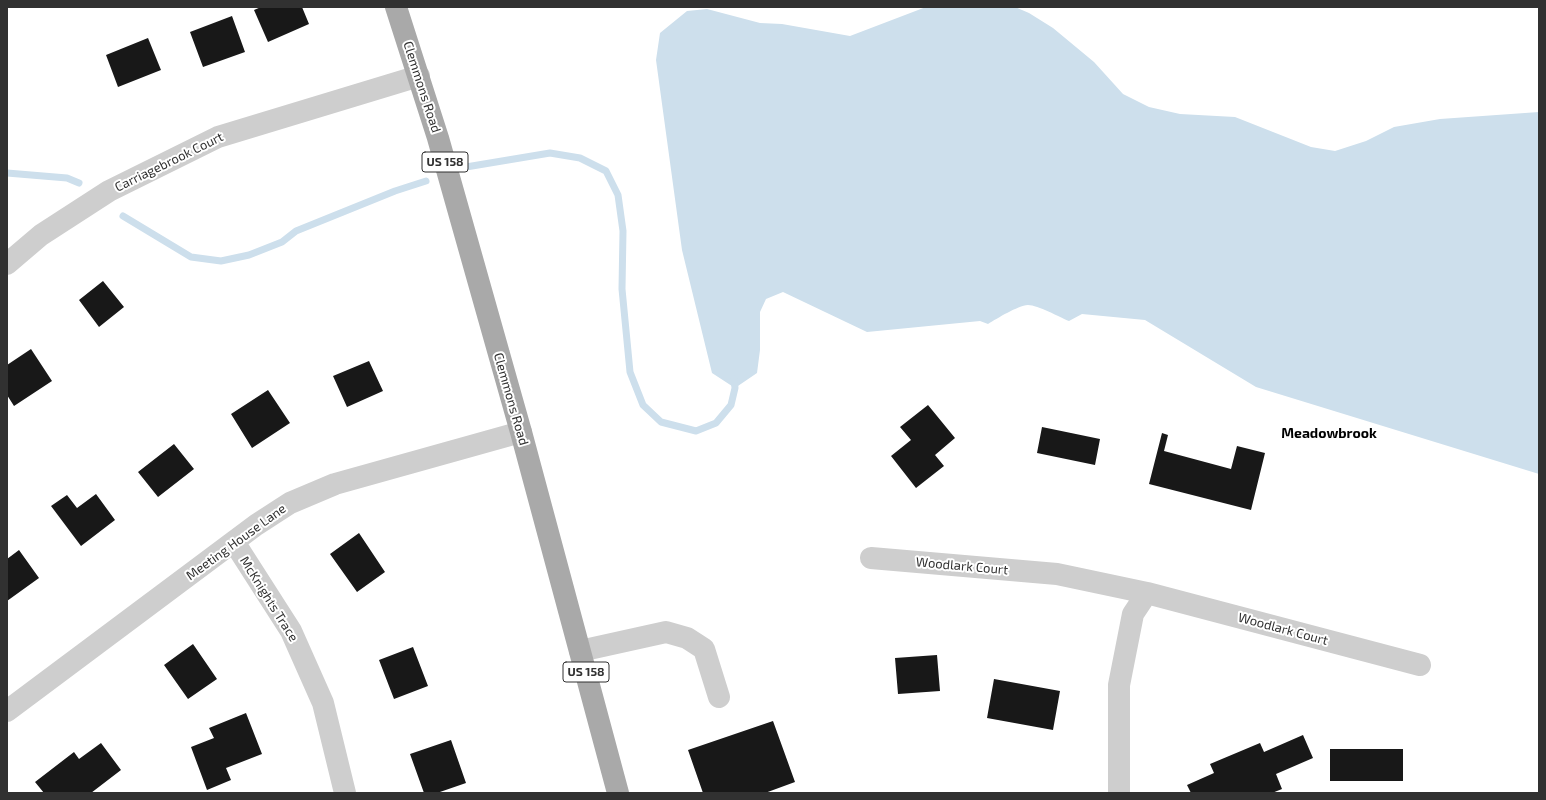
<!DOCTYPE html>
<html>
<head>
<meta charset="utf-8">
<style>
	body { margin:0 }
	#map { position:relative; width:1546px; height:800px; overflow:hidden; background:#fff; font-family:"Exo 2",sans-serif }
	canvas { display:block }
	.frame { position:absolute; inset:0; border:8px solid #313131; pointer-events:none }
</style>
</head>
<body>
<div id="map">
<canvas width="1546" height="800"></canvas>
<div class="frame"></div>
</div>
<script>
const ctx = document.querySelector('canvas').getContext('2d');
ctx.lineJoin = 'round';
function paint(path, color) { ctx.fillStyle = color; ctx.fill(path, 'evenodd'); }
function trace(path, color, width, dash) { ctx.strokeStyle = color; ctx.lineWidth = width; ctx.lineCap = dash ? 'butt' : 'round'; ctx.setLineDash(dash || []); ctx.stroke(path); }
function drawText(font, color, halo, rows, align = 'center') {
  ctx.font = font + ' "Exo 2",sans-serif'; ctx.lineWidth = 4; ctx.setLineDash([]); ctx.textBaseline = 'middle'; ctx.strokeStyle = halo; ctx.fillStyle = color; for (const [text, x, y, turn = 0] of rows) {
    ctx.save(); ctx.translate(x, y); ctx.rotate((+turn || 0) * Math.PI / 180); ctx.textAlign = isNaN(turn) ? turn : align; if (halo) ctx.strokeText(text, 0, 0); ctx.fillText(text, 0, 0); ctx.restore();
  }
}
paint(new Path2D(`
	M926,7H1015L1029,13L1053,28L1094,62L1123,94L1149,107L1180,114L1235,117L1311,147L1335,151L1366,141L1394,127L1440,119L1539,112V474L1256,387L1145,320L1082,314L1069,321C1059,317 1038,305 1028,305C1017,306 998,318 988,324L980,321L867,332L783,292L766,299L760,312V350L757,373L735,388L712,373L682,250L656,60L660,33L687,11L707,9L760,23L782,24L850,36Z`), '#cddfec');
trace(new Path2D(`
	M466,167L550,153L580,158L606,171L618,195L623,231L622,289L630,372L643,405L661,422L696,431L716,423L731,405L735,388L734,379
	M7,173L67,178L79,183
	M123,216L191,257L221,261L249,255L282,242L296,231L395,191L426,181`), '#cddfec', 7);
paint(new Path2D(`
	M261,7H302L309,24L268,42L254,10Z
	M232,16L245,52L203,67L190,32Z
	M148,38L161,70L118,87L106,55Z
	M103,281L124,307L99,327L79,300Z
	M31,349L52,381L14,406L7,395V365Z
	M369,361L383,391L347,407L333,376Z
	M268,390L290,423L252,448L231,414Z
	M928,405L955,438L935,455L944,466L916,488L891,456L911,440L900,427Z
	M1042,427L1100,439L1095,465L1037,453Z
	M1162,433L1168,435L1164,451L1231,469L1237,446L1265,453L1251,510L1149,484Z
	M174,444L194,469L158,497L138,472Z
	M96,494L115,520L81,546L51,506L67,495L77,508Z
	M359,533L385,572L357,592L330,554Z
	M19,550L39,578L7,601V559Z
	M193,644L217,679L188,699L164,665Z
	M413,647L428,686L394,699L379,660Z
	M937,655L940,691L898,694L895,658Z
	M994,679L1060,691L1053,730L987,718Z
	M246,713L262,754L226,768L231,780L207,790L191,747L214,738L209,728Z
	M773,721L795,782L765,793H703L688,750Z
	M1303,735L1313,758L1276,774L1282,789L1272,793H1191L1187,785L1214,773L1210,764L1260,743L1264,752Z
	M451,740L466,783L437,793H424L410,754Z
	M101,743L121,770L91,793H44L35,782L74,752L79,759Z
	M1330,749H1403V781H1330Z`), '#181818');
trace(new Path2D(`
	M7,264L41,235L109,191L218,137L419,76
	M234,542L291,631L323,703L345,793
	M871,558L1057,574L1147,593L1420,665
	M580,651L666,632L687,638L704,649L719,697
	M7,711L256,525L290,503L335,484L521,432
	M1119,793V685L1133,614L1147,593`), '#cecece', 22);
trace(new Path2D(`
	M396,7L438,138L521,432L618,793`), '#a9a9a9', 22);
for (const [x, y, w] of [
	[445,162,46],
	[586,672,46]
]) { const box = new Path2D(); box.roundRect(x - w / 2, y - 10, w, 20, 3); ctx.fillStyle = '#fff'; ctx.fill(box); trace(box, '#313131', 1); }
drawText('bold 12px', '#313131', null, [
	["US 158",445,162],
	["US 158",586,672]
]);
drawText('13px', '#313131', '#fff', [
	["Clemmons Road",422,87,72],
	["Carriagebrook Court",169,162,-26],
	["Clemmons Road",511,399,74],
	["Meeting House Lane",236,542,-36],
	["Woodlark Court",962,566,5],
	["McKnights Trace",269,599,58],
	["Woodlark Court",1283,629,15]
]);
drawText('bold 14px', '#000', '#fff', [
	["Meadowbrook",1329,433]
]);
</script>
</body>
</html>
